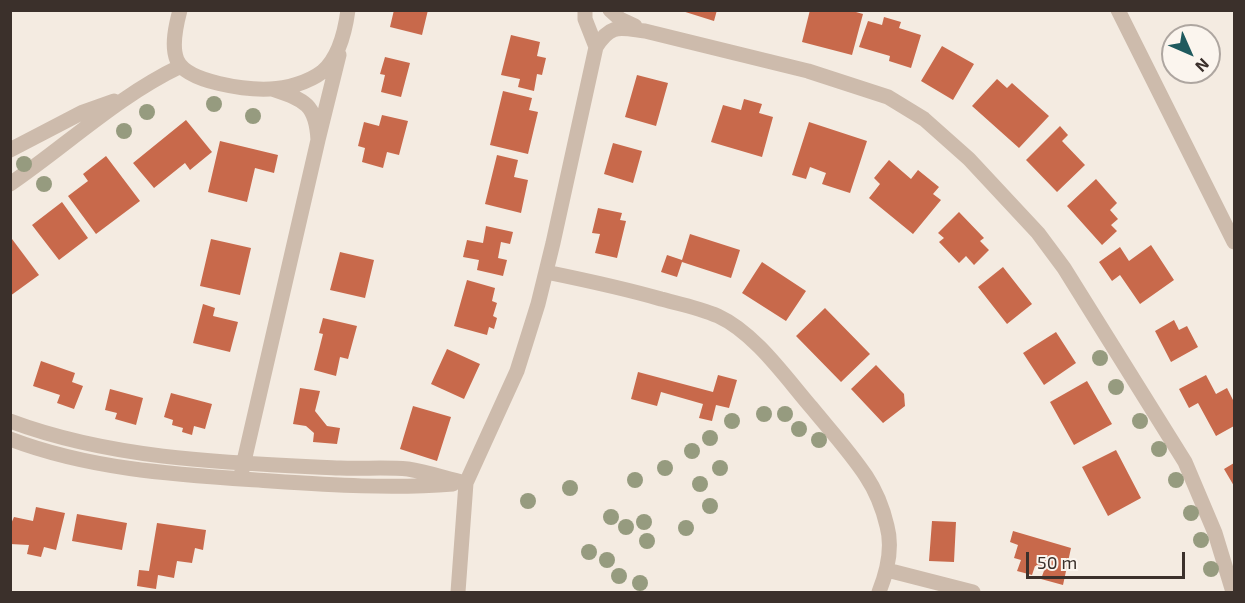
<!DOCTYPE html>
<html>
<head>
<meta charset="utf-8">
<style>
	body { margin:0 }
	#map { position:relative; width:1245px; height:603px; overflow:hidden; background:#f4ebe1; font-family:"Exo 2",sans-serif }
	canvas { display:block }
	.frame { position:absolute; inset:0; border:12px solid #3b302b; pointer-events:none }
	.north { position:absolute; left:1161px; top:24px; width:60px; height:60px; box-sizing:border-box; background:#fbf5ee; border:2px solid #aea6a0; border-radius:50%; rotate:135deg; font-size:16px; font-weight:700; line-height:24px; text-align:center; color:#3b302b }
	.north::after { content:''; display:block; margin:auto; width:21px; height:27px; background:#1f5a5e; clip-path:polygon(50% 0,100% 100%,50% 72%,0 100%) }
	.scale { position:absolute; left:1026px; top:552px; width:159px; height:27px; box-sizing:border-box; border:3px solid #3b302b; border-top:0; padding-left:8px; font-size:18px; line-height:21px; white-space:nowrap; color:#3b302b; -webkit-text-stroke:4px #fbf5ee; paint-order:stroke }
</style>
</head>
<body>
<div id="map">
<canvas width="1245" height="603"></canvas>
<div class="frame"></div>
<div class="north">N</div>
<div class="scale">50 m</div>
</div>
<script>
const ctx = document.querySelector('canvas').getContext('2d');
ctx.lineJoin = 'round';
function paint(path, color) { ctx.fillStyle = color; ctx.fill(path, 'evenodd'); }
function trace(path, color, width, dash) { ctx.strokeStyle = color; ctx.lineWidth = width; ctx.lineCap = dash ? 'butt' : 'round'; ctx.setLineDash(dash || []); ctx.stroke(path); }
paint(new Path2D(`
	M394,10H428L422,35L390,27Z
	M679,10H717L714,21Z
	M810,10H849L863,14L852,55L802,42Z
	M884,17L901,22L899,28L921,35L911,68L889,61L890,56L859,47L868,21L882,25Z
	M511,35L540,42L537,56L546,58L542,75L537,74L534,91L518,87L520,79L501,75Z
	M942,46L974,64L953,100L921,81Z
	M385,57L410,63L401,97L381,92L385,75L380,74Z
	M637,75L668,83L656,126L625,117Z
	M997,79L1007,88L1012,83L1049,116L1019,148L972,106Z
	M503,91L532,98L529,110L538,112L528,154L490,145Z
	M744,99L762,104L759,113L773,117L762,157L711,142L723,105L741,110Z
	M382,115L408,121L399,155L387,152L383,168L362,162L365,148L358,146L364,122L379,126Z
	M186,120L212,152L190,170L185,163L154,188L133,163Z
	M809,122L867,141L850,193L822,184L826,173L810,167L806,179L792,175Z
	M1060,126L1068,135L1062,141L1085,165L1057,192L1026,160Z
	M220,141L278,155L274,173L255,168L247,202L208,192Z
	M613,143L642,151L633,183L604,174Z
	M497,155L518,160L514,177L528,180L521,213L485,204Z
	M106,156L140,201L96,234L68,196L88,181L83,174Z
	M889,160L911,179L918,170L939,187L933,194L941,200L913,234L869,198L880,184L874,178Z
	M1096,179L1117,203L1110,210L1118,219L1111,225L1117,231L1102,245L1067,206Z
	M62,202L88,238L59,260L32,225Z
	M598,208L622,213L620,220L626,221L617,258L595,253L600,234L592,233Z
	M959,212L984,238L980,241L989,250L974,265L966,256L959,263L939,242L944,238L938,233Z
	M486,226L513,232L510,244L501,242L498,258L507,260L503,276L477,270L479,260L463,257L467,240L483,243Z
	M690,234L740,250L731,278L682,262L677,277L661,272L667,255L682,260Z
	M12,239L39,275L10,296V241Z
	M211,239L251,248L240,295L200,286Z
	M1151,245L1174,280L1140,304L1120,275L1112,281L1099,262L1120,247L1129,261Z
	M340,252L374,260L365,298L330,290Z
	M762,262L806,291L786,321L742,293Z
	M1003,267L1032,304L1007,324L978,287Z
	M467,280L495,288L492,301L497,303L493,316L497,318L494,329L489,327L487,335L454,326Z
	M203,304L215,308L213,316L238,322L230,352L193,343Z
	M825,308L870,354L841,382L796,336Z
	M323,318L357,326L348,359L340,357L336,376L314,370L323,334L319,333Z
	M1174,320L1179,330L1187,326L1198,347L1171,362L1155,331Z
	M1056,332L1076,363L1044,385L1023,353Z
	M447,349L480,364L464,399L431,384Z
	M41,361L75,373L72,382L83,386L74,409L57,403L60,395L33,386Z
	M876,365L904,394L905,406L883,423L851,389Z
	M638,372L713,392L718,375L737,380L729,408L716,405L712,421L699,418L703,404L661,392L657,406L631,399Z
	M1206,375L1216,394L1227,388L1234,402V426L1216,436L1198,403L1189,408L1179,389Z
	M1087,381L1112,424L1074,445L1050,402Z
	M300,388L320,391L315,411L327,426L340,428L337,444L313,442L314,433L306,426L293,424Z
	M110,389L143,398L136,425L115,419L117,413L105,410Z
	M171,393L212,404L205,429L194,426L192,435L182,432L183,428L172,425L173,420L164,417Z
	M413,406L451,417L437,461L400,449Z
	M1116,450L1141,498L1108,516L1082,467Z
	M1234,463V486L1224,469Z
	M36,507L65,513L56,550L44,547L41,557L27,554L29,545L10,544V526L14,517L33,521Z
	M77,514L127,523L122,550L72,541Z
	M932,521L956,522L954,562L929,561Z
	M157,523L206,530L203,550L195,548L192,563L177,561L174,578L158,575L156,589L137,586L139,570L149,571Z
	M1013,531L1071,548L1063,585L1041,579L1045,568L1035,566L1032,575L1017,571L1021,560L1014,558L1018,545L1010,542Z`), '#c8694b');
trace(new Path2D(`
	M180,10C176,25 171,46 177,60C187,83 248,90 270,89C286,89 309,82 322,72C339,58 345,32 348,10
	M585,10V19L596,47
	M610,10L620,19L635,26
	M1118,10L1234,242
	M272,89C304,100 316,103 318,140L339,55
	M10,150L83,112L114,101
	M10,184C67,145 118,96 181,66
	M546,272C585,280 623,288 661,299C680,304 700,308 718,316C755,333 786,378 812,408C830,430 850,452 866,476C876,491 883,509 887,526C893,548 887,572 879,592
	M10,421C114,460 230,463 340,468C362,469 386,467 408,469C428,472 447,479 466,483
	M10,439C94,471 183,475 271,481C331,485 392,489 453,484
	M242,470L318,140
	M887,570L973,592
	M458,592L466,483L517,371L538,304L553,243L596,47C611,23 620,28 645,31L808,71L888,97L924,119L969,159L1038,233L1064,268L1185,462L1215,533L1233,592`), '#cdbbac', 15);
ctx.fillStyle = '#969b7f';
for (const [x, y] of [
	[214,104],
	[147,112],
	[253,116],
	[124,131],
	[24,164],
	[44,184],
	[1100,358],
	[1116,387],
	[764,414],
	[785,414],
	[732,421],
	[1140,421],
	[799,429],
	[710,438],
	[819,440],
	[1159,449],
	[692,451],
	[665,468],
	[720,468],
	[635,480],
	[1176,480],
	[700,484],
	[570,488],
	[528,501],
	[710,506],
	[1191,513],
	[611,517],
	[644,522],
	[626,527],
	[686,528],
	[1201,540],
	[647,541],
	[589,552],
	[607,560],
	[1211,569],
	[619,576],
	[640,583]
]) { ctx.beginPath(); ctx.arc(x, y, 8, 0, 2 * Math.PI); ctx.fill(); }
</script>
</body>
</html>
